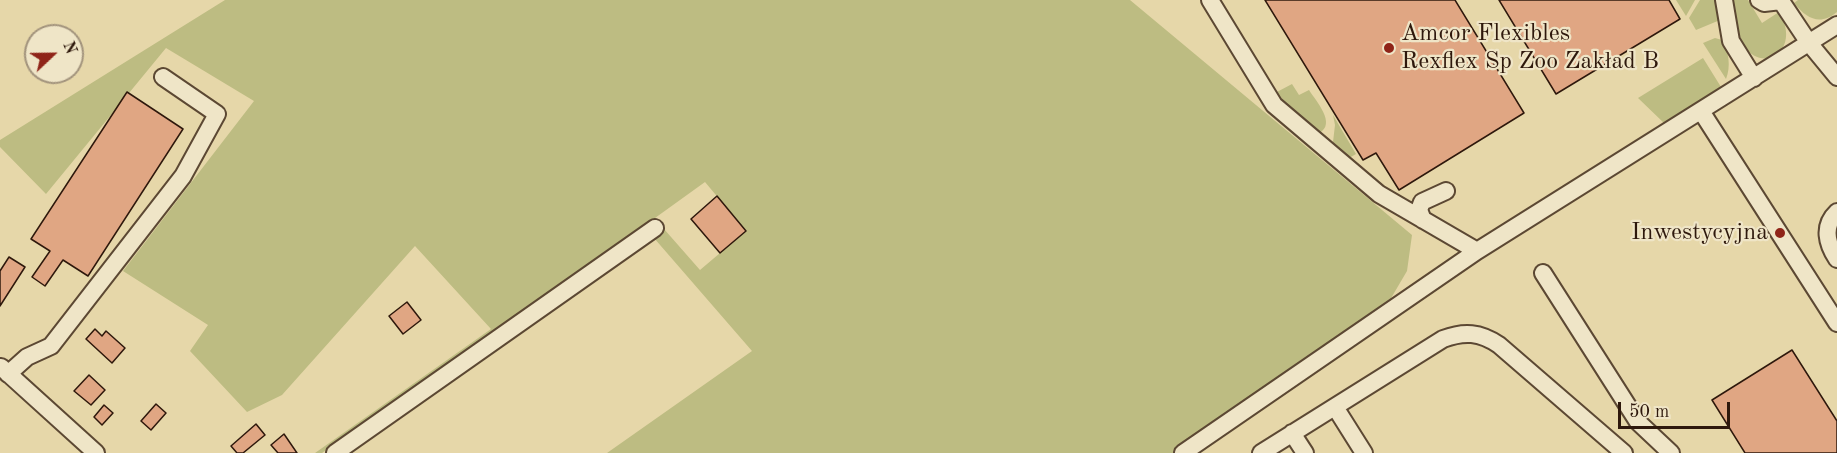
<!DOCTYPE html>
<html>
<head>
<meta charset="utf-8">
<style>
	body { margin:0 }
	#map { position:relative; width:1837px; height:453px; overflow:hidden; background:#e6d7a9; font-family:"Old Standard TT",serif }
	canvas { display:block }
	.north { position:absolute; left:24px; top:24px; width:60px; height:60px; box-sizing:border-box; background:#efe5c7; border:2px solid #a2937c; border-radius:50%; rotate:68deg; font-size:16px; font-weight:700; line-height:24px; text-align:center; color:#2e180c }
	.north::after { content:''; display:block; margin:auto; width:21px; height:27px; background:#8f2418; clip-path:polygon(50% 0,100% 100%,50% 72%,0 100%) }
	.scale { position:absolute; left:1618px; top:402px; width:112px; height:27px; box-sizing:border-box; border:3px solid #2e180c; border-top:0; padding-left:8px; font-size:18px; line-height:21px; white-space:nowrap; color:#2e180c; -webkit-text-stroke:4px #efe5c7; paint-order:stroke }
</style>
</head>
<body>
<div id="map">
<canvas width="1837" height="453"></canvas>
<div class="north">N</div>
<div class="scale">50 m</div>
</div>
<script>
const ctx = document.querySelector('canvas').getContext('2d');
ctx.lineJoin = 'round';
function paint(path, color) { ctx.fillStyle = color; ctx.fill(path, 'evenodd'); }
function trace(path, color, width, dash) { ctx.strokeStyle = color; ctx.lineWidth = width; ctx.lineCap = dash ? 'butt' : 'round'; ctx.setLineDash(dash || []); ctx.stroke(path); }
function drawText(font, color, halo, rows, align = 'center') {
  ctx.font = font + ' "Old Standard TT",serif'; ctx.lineWidth = 4.5; ctx.setLineDash([]); ctx.textBaseline = 'middle'; ctx.strokeStyle = halo; ctx.fillStyle = color; for (const [text, x, y, turn = 0] of rows) {
    ctx.save(); ctx.translate(x, y); ctx.rotate((+turn || 0) * Math.PI / 180); ctx.textAlign = isNaN(turn) ? turn : align; if (halo) ctx.strokeText(text, 0, 0); ctx.fillText(text, 0, 0); ctx.restore();
  }
}
paint(new Path2D(`
	M225,0H1130L1412,235L1407,271L1387,305L1173,453H607L752,351L654,238L664,229L700,270L746,231L705,182L655,218V221L644,226L322,453H315L491,329L415,246L282,395L247,412L190,351L208,325L123,271L254,101L166,48L46,194L0,147V140Z
	M1676,0H1695L1686,16Z
	M1700,0H1717L1720,20L1696,30L1689,18Z
	M1732,0H1748L1762,23L1779,12C1802,49 1764,75 1744,46C1735,33 1734,15 1732,0Z
	M1798,0H1837V12C1820,26 1807,19 1794,3Z
	M1715,38L1722,40C1729,51 1731,67 1726,79L1703,43Z
	M1703,58L1721,87L1720,91L1665,124L1638,98Z
	M1292,84L1299,95L1309,90C1316,101 1337,124 1319,133L1275,93Z
	M1333,115L1356,154L1349,158L1333,142L1335,125Z`), '#bdbc82');
const building = new Path2D(`
	M1265,0H1455L1524,113L1399,190L1376,153L1363,160Z
	M1499,0H1669L1680,19L1556,94Z
	M127,92L183,129L88,276L63,260L45,286L32,277L50,251L31,239Z
	M717,196L746,231L720,253L691,219Z
	M9,257L25,267L0,306V271Z
	M407,302L421,320L403,334L389,316Z
	M95,329L102,336L106,331L125,348L112,363L86,339Z
	M1792,350L1837,421V453H1745L1712,400Z
	M89,375L105,390L91,405L74,391Z
	M156,404L166,413L151,430L141,421Z
	M104,405L113,413L102,425L94,417Z
	M256,424L265,435L243,453H237L231,446Z
	M284,434L297,453H278L271,445Z`);
paint(building, '#e0a683');
trace(building, '#2e180c', 1.5);
const minor = new Path2D(`
	M1210,0L1274,105L1379,194L1477,251
	M1724,0L1731,41L1754,78
	M1759,0L1764,3L1781,1L1809,43L1837,77
	M1701,111L1837,323
	M1837,212C1822,226 1827,244 1837,259
	M1423,220L1419,210L1422,202L1446,191
	M1543,273L1638,422L1671,453
	M1,367L96,453
	M8,374L27,357L51,346L183,176L217,114L163,77
	M1335,407L1364,453
	M1292,433L1305,453
	M335,453L655,228
	M1183,453L1477,251L1837,25
	M1261,453L1443,339C1464,331 1480,332 1499,345L1624,453`);
trace(minor, '#5c4833', 20);
trace(minor, '#efe5c7', 16);
for (const [x, y, r, color] of [
	[1389,48,6,"#8f2418"],
	[1780,233,6,"#8f2418"]
]) { const dot = new Path2D(); dot.arc(x, y, r, 0, 2 * Math.PI); ctx.fillStyle = color; ctx.fill(dot); trace(dot, '#efe5c7', 2); }
drawText('24px', '#2e180c', '#efe5c7', [
	["Amcor Flexibles",1401,34],
	["Rexflex Sp Zoo Zakład B",1401,62],
	["Inwestycyjna",1768,233,"right"]
], 'left');
</script>
</body>
</html>
